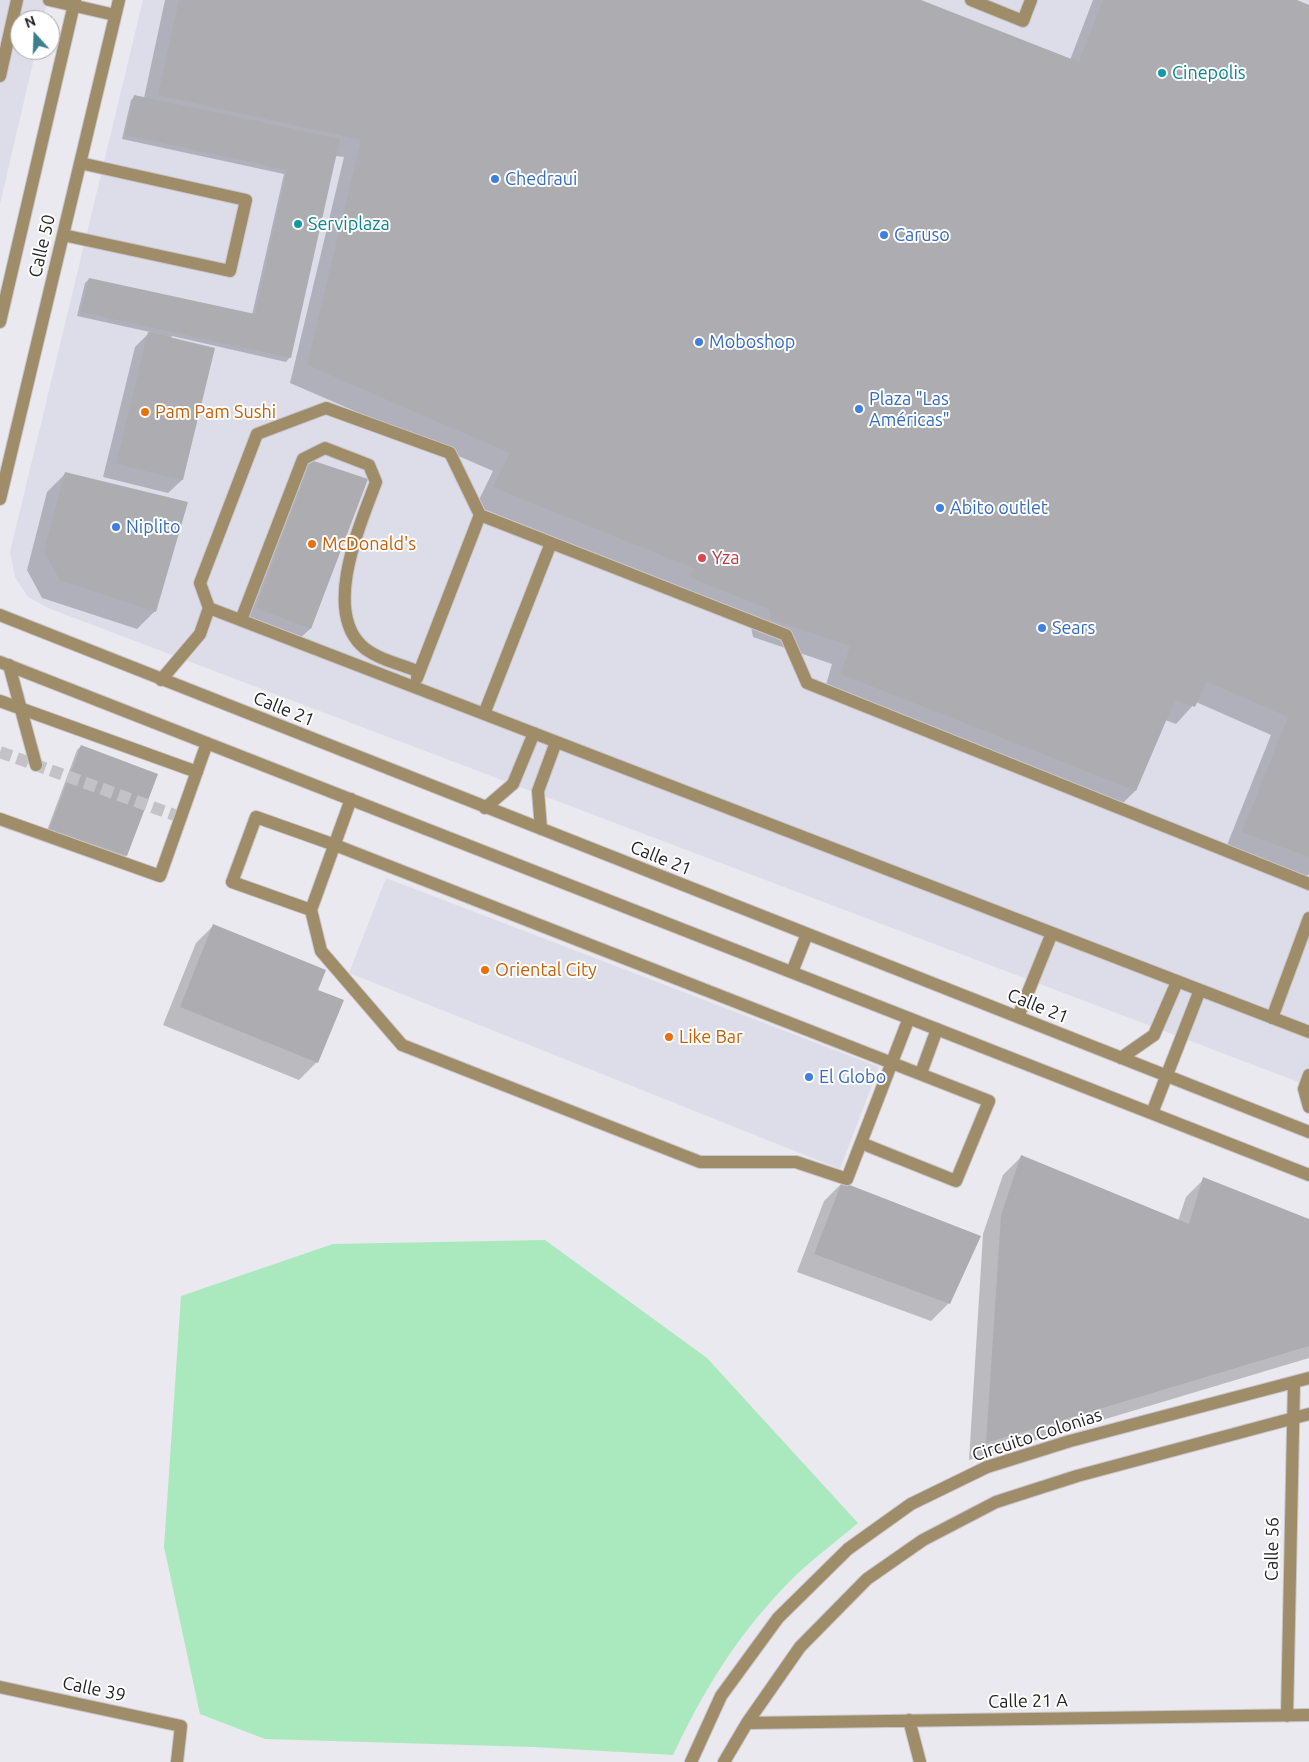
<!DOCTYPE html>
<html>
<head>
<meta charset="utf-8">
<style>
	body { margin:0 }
	#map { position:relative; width:1309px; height:1762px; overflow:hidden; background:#eae9ef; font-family:Ubuntu,sans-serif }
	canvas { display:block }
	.north { position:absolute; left:10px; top:10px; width:50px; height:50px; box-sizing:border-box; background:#fff; border:1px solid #a8a8a9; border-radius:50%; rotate:340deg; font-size:14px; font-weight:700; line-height:20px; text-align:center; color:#252527 }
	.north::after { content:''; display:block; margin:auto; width:18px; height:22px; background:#3c808e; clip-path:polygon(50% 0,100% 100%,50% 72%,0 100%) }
</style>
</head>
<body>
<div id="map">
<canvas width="1309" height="1762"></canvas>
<div class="north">N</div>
</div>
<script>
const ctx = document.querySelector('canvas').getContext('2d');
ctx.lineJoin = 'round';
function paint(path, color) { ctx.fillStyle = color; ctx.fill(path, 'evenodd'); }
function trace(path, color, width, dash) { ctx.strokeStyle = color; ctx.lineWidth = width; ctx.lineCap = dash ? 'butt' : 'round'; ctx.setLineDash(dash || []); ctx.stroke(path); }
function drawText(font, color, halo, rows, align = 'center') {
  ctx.font = font + ' Ubuntu,sans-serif'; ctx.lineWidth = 4; ctx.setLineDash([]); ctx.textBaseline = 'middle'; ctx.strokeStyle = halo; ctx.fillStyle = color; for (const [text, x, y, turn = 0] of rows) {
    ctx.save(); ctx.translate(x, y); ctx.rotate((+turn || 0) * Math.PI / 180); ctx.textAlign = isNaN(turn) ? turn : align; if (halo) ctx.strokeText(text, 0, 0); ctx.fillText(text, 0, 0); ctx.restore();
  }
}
paint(new Path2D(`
	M0,0H47L43,20H20V50H36L0,204Z
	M143,0H1309V1086L48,608L28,597L15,577L10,552Z
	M386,878L879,1067L840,1169L349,973Z`), '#ddddea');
paint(new Path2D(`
	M545,1240L707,1358L858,1523C837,1541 814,1558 794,1577C740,1631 705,1687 673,1755L534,1747L265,1739L200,1714L164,1547L181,1296L333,1244Z`), '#aae9be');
paint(new Path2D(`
	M165,0H918L1070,60L1093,0H1294L1309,6V874L1304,879L1225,850L1271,735L1196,702L1176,724L1165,720L1135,791L1117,809L824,692L832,664L753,637L751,627L678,587L476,506L493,471L290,383L344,157L335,156L290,357L286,362L172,336L171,339L214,349L182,480L168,493L103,477L135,347L150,332L77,316L85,283L89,279L252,315L284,174L122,139L131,100L135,96L144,98Z
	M311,461L310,629L296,642L244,622L297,475Z
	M65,474L155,611L137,629L42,598L27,570L47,492Z
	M81,746L126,855L122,859L46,833L77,750Z
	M214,925L317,990V1062L299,1080L163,1025L196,943Z
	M1021,1157L1178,1221L1186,1197L1204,1179L1309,1220V1358L969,1460L983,1234L1003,1175Z
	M842,1183L949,1303L931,1321L797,1272L824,1201Z`), '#0003');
paint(new Path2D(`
	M179,0H921L1079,62L1103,0H1297L1309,5V857L1242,832L1288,717L1206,681L1195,707L1175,700L1136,791L841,674L850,646L771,619L769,609L689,577L695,569L493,487L510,453L307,365L361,140L158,95Z
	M134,95L340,139L291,358L81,312L89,278L255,314L287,170L125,135Z
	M148,332L215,348L183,480L116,464Z
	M311,460L368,479L311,629L256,608Z
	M65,472L188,502L156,612L60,580L44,551Z
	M81,745L158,774L127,856L49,829Z
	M213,924L326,970L318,990L344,1000L318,1063L180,1007Z
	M1021,1155L1189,1224L1203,1177L1309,1219V1346L986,1443L1001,1215Z
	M842,1182L981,1236L950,1304L814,1254Z`), '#acacb1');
trace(new Path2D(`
	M0,752L180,817`), '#c3c2c7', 12, [12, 6]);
const minor = new Path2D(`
	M49,0L115,15
	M971,0L1023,21L1031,0
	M0,76L17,0
	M63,235L230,271L246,200L80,163
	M0,322L75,0
	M0,499L119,0
	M209,608L1309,1032
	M0,615L1309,1132
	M241,620L303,459L325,448L369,465L376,482C361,523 323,607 361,645C375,659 401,664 419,672
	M0,662L1309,1175
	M9,665L36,765
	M417,678L480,515
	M161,680L200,634L209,608L200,583L257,434L326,408L450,453L480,515L786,635L807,683L1309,884
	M0,701L197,772
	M484,714L551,543
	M351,799L311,910L321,951L402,1045L700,1162H796L847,1179L909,1018
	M485,808L513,784L534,733
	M0,819L160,876L207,743
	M541,829L538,791L556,742
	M311,910L232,882L256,817L335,845L989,1101L956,1181L861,1143
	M792,972L807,934
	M1018,1017L1052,933
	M1272,1018L1309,918
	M1121,1058L1154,1035L1177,982
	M921,1073L937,1029
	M1309,1075L1304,1089L1309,1107
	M1152,1113L1200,990
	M0,1687L181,1726L177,1762
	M1287,1716L1294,1382
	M909,1720L920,1762
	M747,1723L1309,1715
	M691,1762L721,1696L778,1618L848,1549L911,1504L987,1467L1070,1441L1309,1378
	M724,1762L747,1723L800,1647L867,1579L923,1540L996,1502L1077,1476L1309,1414`);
trace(minor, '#c7c6cb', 14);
trace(minor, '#9f8c68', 12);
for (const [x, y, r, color] of [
	[1162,73,5,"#0f9aa8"],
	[495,179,5,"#3f7fe0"],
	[298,224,5,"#0f9aa8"],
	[884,235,5,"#3f7fe0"],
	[699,342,5,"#3f7fe0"],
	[859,409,5,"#3f7fe0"],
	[145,412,5,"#e8710a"],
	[940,508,5,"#3f7fe0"],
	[116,527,5,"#3f7fe0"],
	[312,544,5,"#e8710a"],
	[702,558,5,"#e0444e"],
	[1042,628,5,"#3f7fe0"],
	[485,970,5,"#e8710a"],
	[669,1037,5,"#e8710a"],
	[809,1077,5,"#3f7fe0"]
]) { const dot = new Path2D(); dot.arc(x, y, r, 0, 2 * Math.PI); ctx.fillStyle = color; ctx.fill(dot); trace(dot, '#fff', 2); }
drawText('18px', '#0d838f', '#fff', [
	["Cinepolis",1172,73],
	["Serviplaza",308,224]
], 'left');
drawText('18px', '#366cbe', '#fff', [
	["Chedraui",505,179],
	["Caruso",894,235],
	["Moboshop",709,342],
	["Plaza \"Las",869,399],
	["Américas\"",869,420],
	["Abito outlet",950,508],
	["Niplito",126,527],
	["Sears",1052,628],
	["El Globo",819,1077]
], 'left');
drawText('18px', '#252527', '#fff', [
	["Calle 50",42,246,-77],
	["Calle 21",284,709,22],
	["Calle 21",661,858,22],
	["Calle 21",1038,1006,22],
	["Circuito Colonias",1037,1435,-18],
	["Calle 56",1272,1549,-89],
	["Calle 39",94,1689,12],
	["Calle 21 A",1028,1701,-1]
]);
drawText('18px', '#c56008', '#fff', [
	["Pam Pam Sushi",155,412],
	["McDonald's",322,544],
	["Oriental City",495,970],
	["Like Bar",679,1037]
], 'left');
drawText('18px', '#be3a42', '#fff', [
	["Yza",712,558]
], 'left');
</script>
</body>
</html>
